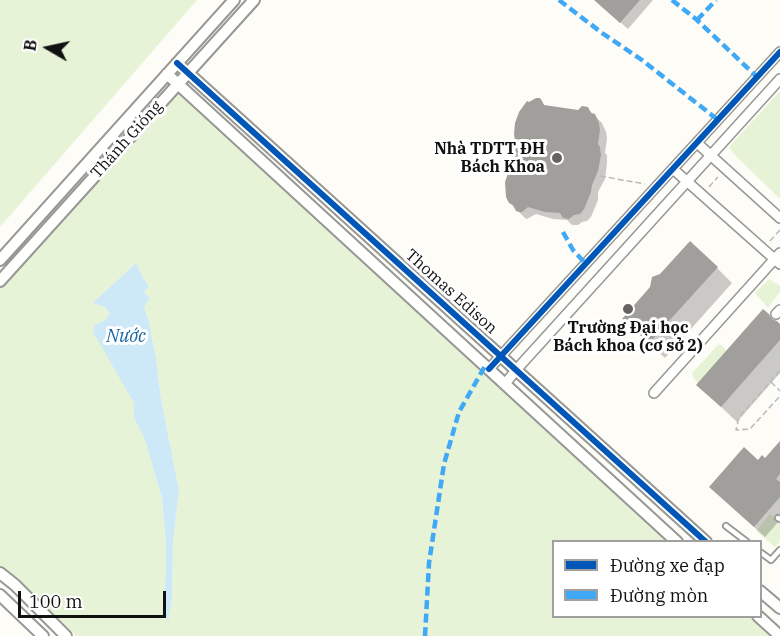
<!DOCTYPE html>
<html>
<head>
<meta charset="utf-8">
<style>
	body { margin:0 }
	#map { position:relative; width:780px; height:636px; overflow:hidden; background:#fdfcf7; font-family:"IBM Plex Serif",serif }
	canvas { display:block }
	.legend { position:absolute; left:552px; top:540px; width:210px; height:78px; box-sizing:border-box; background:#fff; border:2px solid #a0a0a0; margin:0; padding:8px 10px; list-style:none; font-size:18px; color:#111 }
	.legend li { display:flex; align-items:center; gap:12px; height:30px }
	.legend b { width:30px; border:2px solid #a0a0a0 }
	.north { position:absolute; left:18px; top:18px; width:60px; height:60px; -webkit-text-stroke:4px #fff; paint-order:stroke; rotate:279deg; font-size:16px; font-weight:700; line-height:24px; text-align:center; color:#111 }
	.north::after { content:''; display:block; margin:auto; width:21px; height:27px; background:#111; clip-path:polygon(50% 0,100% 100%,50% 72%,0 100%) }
	.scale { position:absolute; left:18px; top:591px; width:148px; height:27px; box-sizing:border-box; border:3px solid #111; border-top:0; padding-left:8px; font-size:18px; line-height:21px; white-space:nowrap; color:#111; -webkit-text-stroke:4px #fff; paint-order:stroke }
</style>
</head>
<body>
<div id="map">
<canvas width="780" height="636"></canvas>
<ul class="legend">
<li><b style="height:8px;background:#0057b8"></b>Đường xe đạp</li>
<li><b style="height:8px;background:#3fa9f5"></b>Đường mòn</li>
</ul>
<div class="north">B</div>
<div class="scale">100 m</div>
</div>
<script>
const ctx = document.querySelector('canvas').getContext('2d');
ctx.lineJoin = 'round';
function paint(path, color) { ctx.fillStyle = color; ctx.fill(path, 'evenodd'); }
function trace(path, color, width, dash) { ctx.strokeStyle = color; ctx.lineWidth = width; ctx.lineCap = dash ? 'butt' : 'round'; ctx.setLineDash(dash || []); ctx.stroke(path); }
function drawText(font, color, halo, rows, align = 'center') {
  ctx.font = font + ' "IBM Plex Serif",serif'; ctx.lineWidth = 6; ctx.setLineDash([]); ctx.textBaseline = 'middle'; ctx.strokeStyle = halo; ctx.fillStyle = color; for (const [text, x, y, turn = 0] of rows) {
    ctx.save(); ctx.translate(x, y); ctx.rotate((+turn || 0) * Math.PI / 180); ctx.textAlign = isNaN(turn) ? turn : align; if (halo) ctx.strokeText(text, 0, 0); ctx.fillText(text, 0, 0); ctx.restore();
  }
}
paint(new Path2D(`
	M0,0H197L0,227Z
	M780,91V199L734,154L729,147Z
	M177,93L402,295L672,541L554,542V616L750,617L771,636H76L67,626L0,565V287ZM136,263L143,278L149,286L144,292V306L149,322L156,359L161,399L179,490L173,541L172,599L168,620L163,604L166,574V545L162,500L145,440L134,418V403L95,325L105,320L110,314L105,307L94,303Z
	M769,279L780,286V292L768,308L755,293Z
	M718,345H722L727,352L699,385L693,377L692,373Z
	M770,514L780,523V542L775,547L756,531Z`), '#e7f3d7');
paint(new Path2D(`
	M136,263L143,278L149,286L144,292L150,298L144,306L149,322L156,359L161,399L179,490L173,541L172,599L168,622L163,604L166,574V545L162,499L145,440L134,418V403L93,332L95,325L105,320L110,314L105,307L93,303Z`), '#cde8f7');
paint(new Path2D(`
	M597,0H653L628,29L604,8Z
	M539,100L546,107L578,112L587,108L602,123L606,132L607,138L605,153L607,155V163L605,179L598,192V200L591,217L587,221L582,222L578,225H572L567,220L553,219L536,214L527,219L525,218L510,203L514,162Z
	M717,268L732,283L665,358L639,334Z
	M764,311L780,326V373L737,422L698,385Z
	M780,443V520L765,537L722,498L758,462L765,460Z`), '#0003');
paint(new Path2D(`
	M594,0H640L620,23Z
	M536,98H540L542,101L544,105L578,110L582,106L588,107L591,113L595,114L599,123L600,130L598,144L600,147L601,155L598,171L592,185L591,192L584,209L580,214L574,215L569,219L563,218L560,213L545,212L528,207L522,212H519L516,211L513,205L509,203L506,197L505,182L512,162L516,148L514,134L515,123L519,112L527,101L529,102Z
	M690,241L718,267L649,343L622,319L650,287L652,277L660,274Z
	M763,309L769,314L772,319L777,321L780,324V340L721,407L696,385Z
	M780,441V474L776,479L780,482V497L754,527L709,487L744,447L758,460L762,455L765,458Z`), '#a19f9c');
const service = new Path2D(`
	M778,518L780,519
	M726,526L747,542
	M760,552L771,560L780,550`);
const minor = new Path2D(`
	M697,143L780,218
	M673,169L780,264
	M776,314L780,310
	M489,369L780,52
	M505,384L516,370L780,79
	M654,393L780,253`);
const tertiary = new Path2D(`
	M177,63L706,542
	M167,74L677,542
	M0,260L234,0
	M0,281L254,0
	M0,573L15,585L66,636
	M760,591L780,608
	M0,595L43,636
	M758,616L780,636`);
trace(service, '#979795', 8);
trace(minor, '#979795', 12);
trace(tertiary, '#979795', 14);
trace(new Path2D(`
	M600,176L645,184
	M709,187L718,177
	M770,241L780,230
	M780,371L739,417L736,430L750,429L780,396
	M771,382L780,391`), '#b9b9b8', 1.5, [6, 3]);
trace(service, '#fffffe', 4.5);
trace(minor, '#fffffe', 9);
trace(tertiary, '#fffffe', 10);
trace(new Path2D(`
	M559,0L602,33L642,60L718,120
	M672,0L697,20L757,77
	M697,20L716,0
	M563,232L573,250L586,264
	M425,636L429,563L444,464L459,412L485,366`), '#3fa9f5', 4.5, [9, 4.5]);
trace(new Path2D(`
	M177,63L706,542
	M489,369L780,52`), '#0057b8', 6);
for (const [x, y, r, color] of [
	[557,158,6,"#646362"],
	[628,309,6,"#646362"]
]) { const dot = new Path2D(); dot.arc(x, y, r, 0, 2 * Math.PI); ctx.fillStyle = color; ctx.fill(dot); trace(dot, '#fff', 2); }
drawText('16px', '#111', '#fff', [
	["Thánh Gióng",127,140,-48],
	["Thomas Edison",451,292,42]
]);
drawText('bold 16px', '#111', '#fff', [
	["Nhà TDTT ĐH",545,149],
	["Bách Khoa",545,167],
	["Trường Đại học",628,328,"center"],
	["Bách khoa (cơ sở 2)",628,346,"center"]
], 'right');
drawText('italic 18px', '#1768a6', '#fff', [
	["Nước",126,337]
]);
</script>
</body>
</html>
